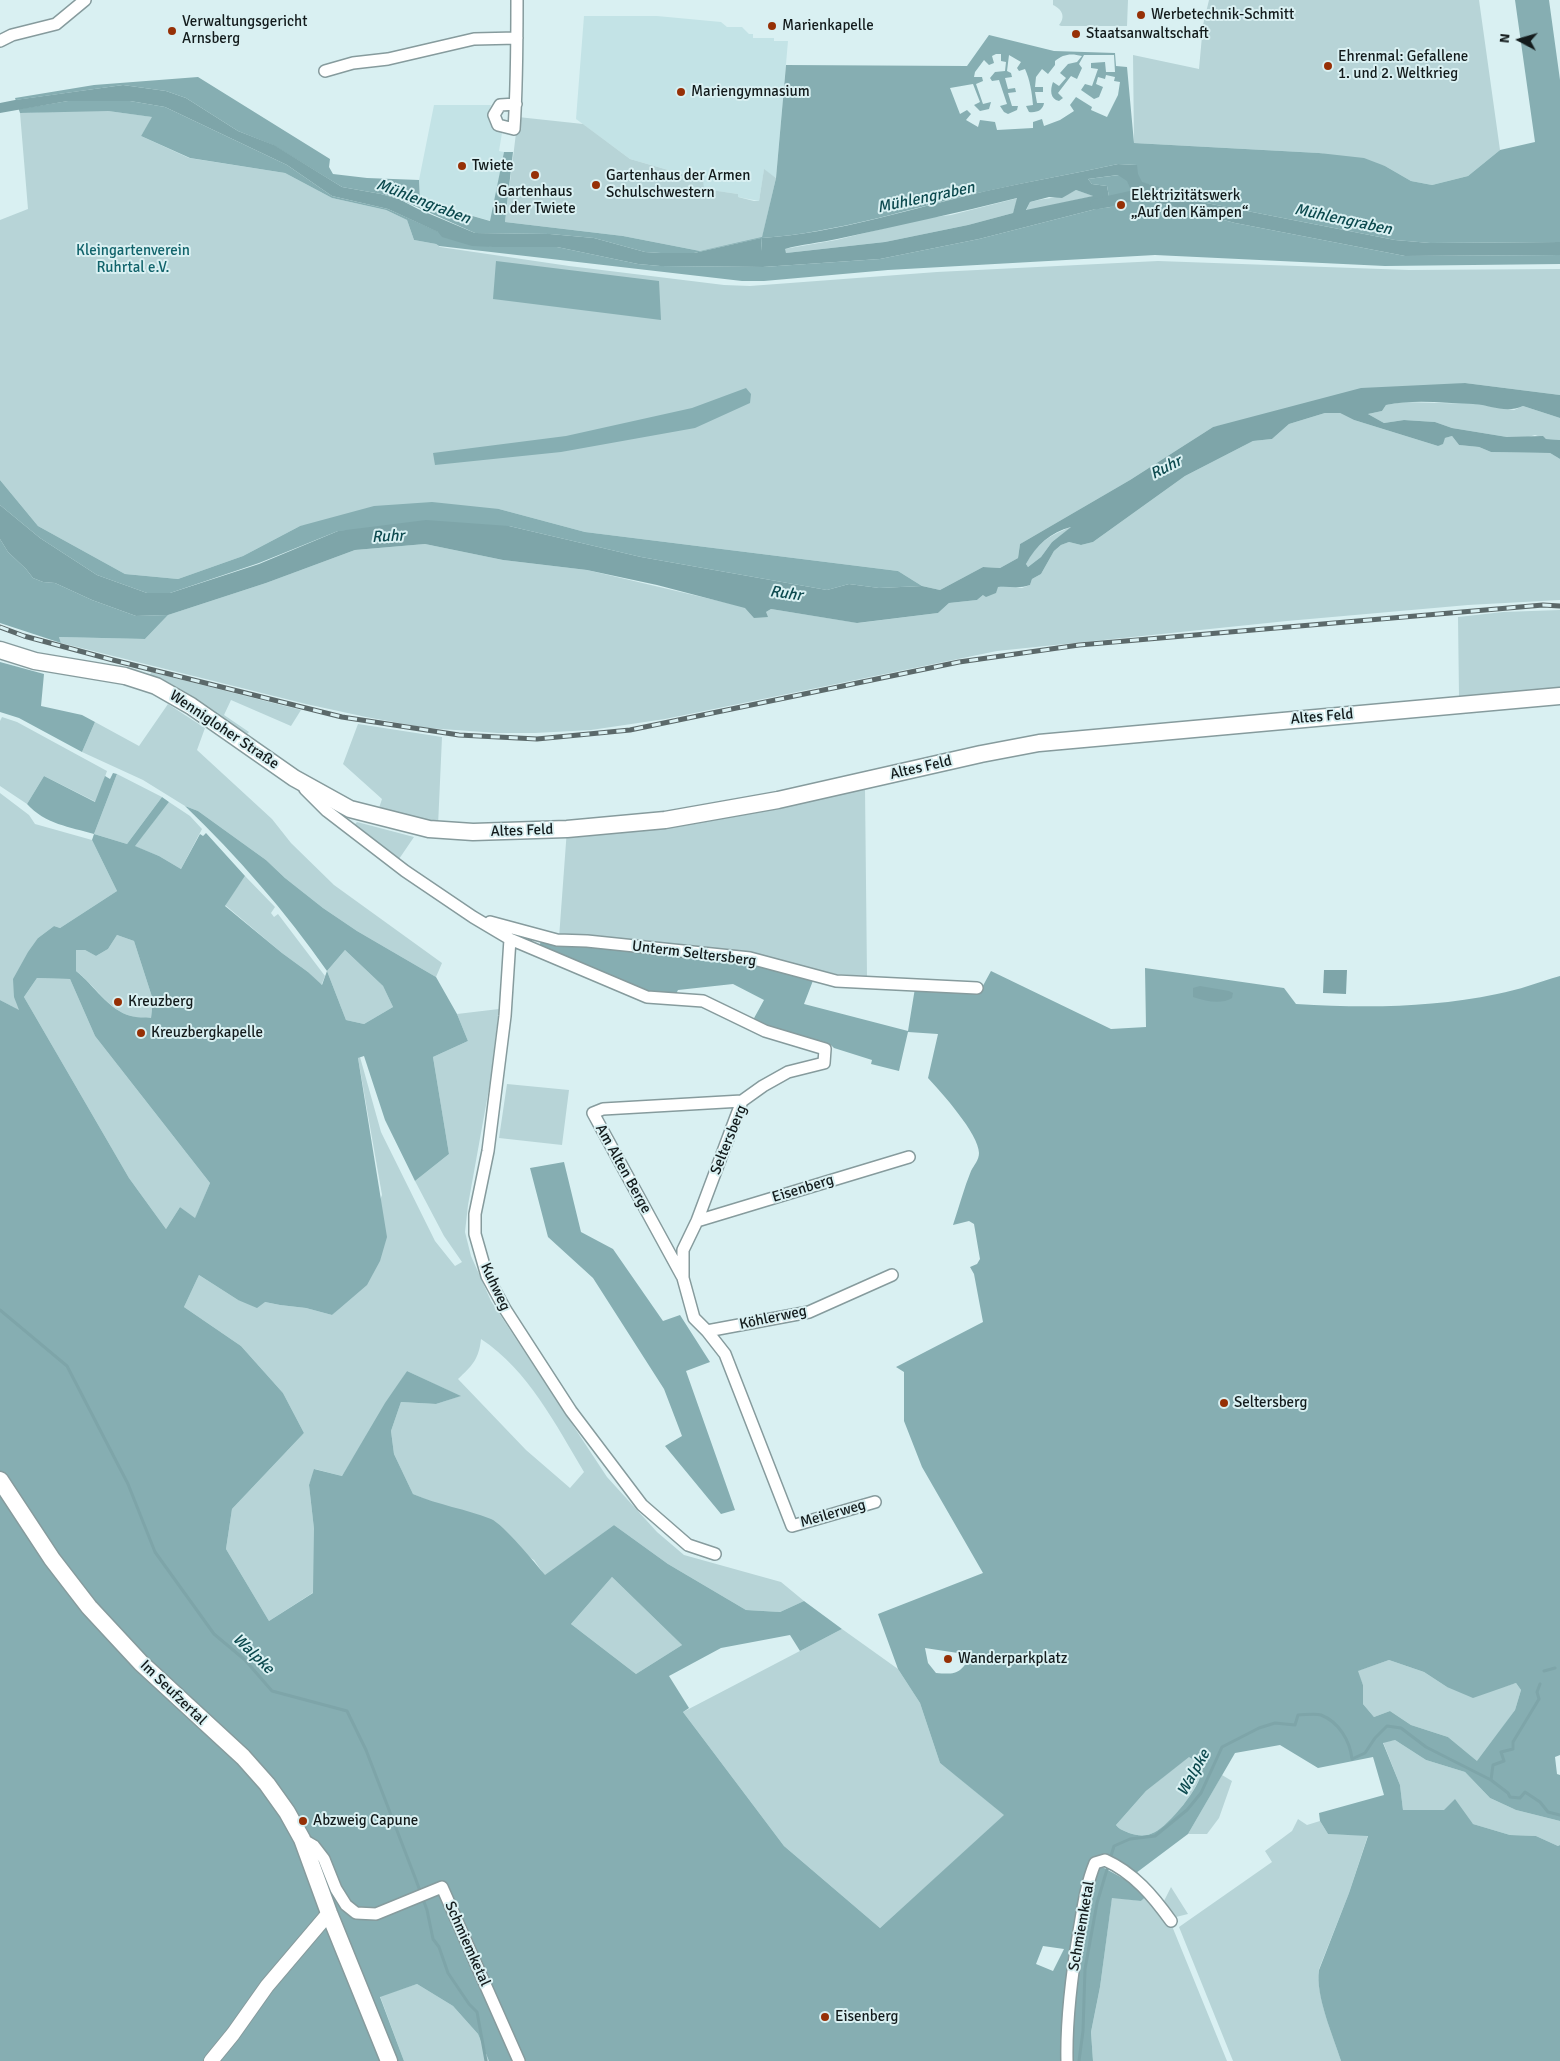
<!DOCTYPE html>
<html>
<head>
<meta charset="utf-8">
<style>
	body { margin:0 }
	#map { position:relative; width:1560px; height:2061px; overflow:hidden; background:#d9f0f2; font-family:Signika,sans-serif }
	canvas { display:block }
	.north { position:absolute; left:1495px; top:15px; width:50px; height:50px; -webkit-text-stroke:4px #d9f0f2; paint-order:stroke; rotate:276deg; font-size:14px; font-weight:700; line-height:20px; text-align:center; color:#131b1c }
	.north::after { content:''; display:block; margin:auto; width:18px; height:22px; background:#131b1c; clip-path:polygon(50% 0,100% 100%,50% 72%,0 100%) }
</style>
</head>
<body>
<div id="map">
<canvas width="1560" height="2061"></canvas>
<div class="north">N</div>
</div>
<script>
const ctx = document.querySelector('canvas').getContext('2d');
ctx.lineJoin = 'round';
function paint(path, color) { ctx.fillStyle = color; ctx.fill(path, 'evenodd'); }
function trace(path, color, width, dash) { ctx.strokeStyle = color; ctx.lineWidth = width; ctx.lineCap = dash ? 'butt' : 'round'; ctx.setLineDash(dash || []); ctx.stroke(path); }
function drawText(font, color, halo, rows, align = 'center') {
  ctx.font = font + ' Signika,sans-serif'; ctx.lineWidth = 4; ctx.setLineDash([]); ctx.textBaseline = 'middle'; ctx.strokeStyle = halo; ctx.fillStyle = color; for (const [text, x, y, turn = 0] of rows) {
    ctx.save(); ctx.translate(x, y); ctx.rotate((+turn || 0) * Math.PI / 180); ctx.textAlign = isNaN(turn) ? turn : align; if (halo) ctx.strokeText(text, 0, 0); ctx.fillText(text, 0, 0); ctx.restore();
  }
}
paint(new Path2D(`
	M584,16H657L721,22L727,27H742L749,34H753V38H774V41H788L776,178L764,170L759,201L738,197V194L703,189V180L630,159L576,119Z
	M434,105H491L488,114L489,121L491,126L502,133L499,151L504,152L491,221L420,201L419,180Z`), '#c3e3e6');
paint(new Path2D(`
	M1053,0H1128L1127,26H1061L1059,25C1066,17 1062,9 1053,5Z
	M1209,0H1479L1500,150L1468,176L1432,185L1411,181L1385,166L1319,153L1134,143L1133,55L1199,69L1203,25Z
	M67,111H108L153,117L141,136L189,158L285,173L332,198L386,210L407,220L414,240L436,244L440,247L569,266L724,285L750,286L937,272L1158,261L1409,270L1560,269V395L1465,383L1213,427L1130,480L1020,544L1018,558L1000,568L983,567L940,590L922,586L898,571L585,532L499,509L300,526L243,556L178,579L125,574L38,526L0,480V220L28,209L20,113Z
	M518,117L583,124L630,159L703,180L704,189L738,194V197L754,201H759L764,169L776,178L762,238L700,251L623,236L505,222Z
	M1076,190L1094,196L1026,211L1030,202C1048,197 1060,199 1076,190Z
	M1018,198L1013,213L968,225L885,242L786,253L784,249L836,240L926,218L951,215Z
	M1403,402L1476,404L1514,410L1523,406L1560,418V440L1546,439L1535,435L1525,438L1507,437L1452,428L1435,422L1404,420L1384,423L1368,414L1382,411L1386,405Z
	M1325,413H1340L1354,420L1438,446L1445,438L1452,436L1459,445L1479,447L1491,452L1550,453L1560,459V600L1468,605L1287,621L997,651L665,719L591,730L535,733H498L427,728L366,717L306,704L61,643L59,637L145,639L168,615L266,583L355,550L425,544L503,560L587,570L766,612L771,609L858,623L938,613L949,603L977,600L983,595L998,587L1009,586L1022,588L1030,585L1032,579L1041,574L1054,551L1061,545L1069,542L1081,545L1093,542L1185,476L1253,441L1272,439L1289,424Z
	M1073,526L1052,542L1041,557L1028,567L1026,564C1038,541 1051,535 1073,526Z
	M1560,610V690L1459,696L1458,617L1503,612Z
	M151,672L301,710L291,726L231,700L224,715L249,732L245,736L150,676Z
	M168,704L205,728L197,750L272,819L291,843L334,885L442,963L436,977L357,931L323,908L285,878L266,860L198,811L185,806L143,780L82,752L95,722L139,746Z
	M2,717L17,722L107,771L96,802L44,776L27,804L0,786V721Z
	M358,724L442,737L438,826L378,811L382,799L343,764Z
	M117,774L162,797L127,844L94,834Z
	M865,789L867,976L836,974L730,949H696L559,938L567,829L748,813Z
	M0,793L29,815L35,824L92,840L117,891L60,928L54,926L38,938L20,1011L0,1000Z
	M169,802L190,816L202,829L181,869L159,856L134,846Z
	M357,822L414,837L399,859L354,825Z
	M245,876L275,907L271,913L274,917L278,914L325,976L321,986L308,972L282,953L225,905Z
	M117,935L134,941L153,1000L151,1018C145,1018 137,1018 131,1016C108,1010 94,984 76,971V949L85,950L96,956L108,949Z
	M345,950L383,986L393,1007L364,1024L346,1020L327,971Z
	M37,978L70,979L95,1036L210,1183L195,1219L180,1207L166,1229L129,1178L24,997Z
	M499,1009L490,1083L468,1205L465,1232L471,1256L491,1301L607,1477L657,1532L684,1555L781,1582L804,1601L780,1612L746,1610L668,1564L614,1525L545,1576L534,1560L432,1502L413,1494L394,1454L391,1431L401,1402L436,1404L460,1396L407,1371L342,1476L315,1469L309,1485L314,1529V1592L269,1621L226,1549L232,1509L304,1433L283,1393L241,1346L184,1307L199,1275L238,1300L265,1302L280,1305L306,1308L332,1315L338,1309L382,1195L358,1058L360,1057L381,1132L435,1241L455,1266L462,1262L444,1236L415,1181L449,1154L433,1057L468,1041L457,1014ZM481,1339C528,1370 556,1425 584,1472L570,1488L526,1450L458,1379C472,1366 479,1359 481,1339Z
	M507,1084L569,1090L562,1145L499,1138Z
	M612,1577L682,1645L636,1674L571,1624Z
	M842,1629L898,1669L920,1703L940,1763L1005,1815L880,1928L784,1846L683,1712Z
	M1389,1660L1424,1672L1447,1687H1503L1516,1683L1521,1690L1515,1710L1478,1762L1448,1737L1411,1725L1390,1711L1374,1717L1363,1704V1685L1357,1671Z
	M1395,1740L1426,1760L1465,1772L1490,1798L1516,1810L1560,1821V1845L1558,1846L1536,1836L1510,1835L1473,1824L1444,1810H1403L1400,1785L1383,1742Z
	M1189,1756C1195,1760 1200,1764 1201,1771C1202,1785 1169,1826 1155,1832C1146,1837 1138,1836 1129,1833C1123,1830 1120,1830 1116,1825L1146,1791Z
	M1222,1775L1232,1781L1219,1818L1207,1834H1188Z
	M1298,1819L1307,1825L1320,1821L1328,1834L1368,1835L1349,1893L1319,1969C1315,1994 1333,2036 1341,2061H1233L1179,1927L1272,1862L1265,1851L1292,1831Z
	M1171,1887L1188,1914L1176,1917L1164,1901Z
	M1148,1895L1172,1926L1227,2061H1093L1091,2032L1100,1987L1112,1897L1141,1901Z
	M417,1984L453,2006L478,2034L489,2061H404L380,1996Z`), '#b7d4d7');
paint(new Path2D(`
	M1515,0H1549L1560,80V242L1430,243L1395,240L1196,201C1172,195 1153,182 1128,181L1142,201L1163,204L1235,223L1405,256L1560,255V264L1385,266L1155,255L888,270L764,281H742L439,246L436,244L414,240L407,220L386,210L332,198L285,173L190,158L141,136L152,117L108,111L20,113L15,98L94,85L198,77L330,159L329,167L333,174L367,178L419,180L420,201L490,221L504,152H513L505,222L623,236L700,251L762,237L776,178L786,65L967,66L989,35L1054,51L1115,53L1116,66L1127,67L1134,143L1319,153L1364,158L1385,166L1411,181L1432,185L1468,176L1500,150L1535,142ZM996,54H1001V61L1006,62L1005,71L995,72L990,78L992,81L999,80L1007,104L1000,106L1004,112L1008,114L1017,110L1018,106H1012L1008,93L1016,92L1015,88L1008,89L1005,78L1012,77L1011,73L1007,71L1009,55L1021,62L1017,68L1019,71L1025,69C1030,80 1032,93 1033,105L1026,106L1029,112C1037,113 1043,110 1044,103H1037L1035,92H1043V87H1035L1036,77L1042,69L1048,74L1055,65V61C1063,54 1071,53 1082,56L1077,62L1068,64L1060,73L1066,78L1059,86L1053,82C1050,90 1050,99 1059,101L1063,98L1058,93L1071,76L1077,79L1082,68L1079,64L1084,55H1114L1115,72H1106L1105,62L1091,63V68L1098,69L1092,86L1085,84L1081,90L1094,99L1099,97L1103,87L1096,84L1098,77L1105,79L1106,75L1115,77L1114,81L1120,82L1118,95L1107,117L1091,110L1092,107L1076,97L1070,105L1074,111L1060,120L1044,126L1042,119L1033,122V128L997,130L995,122L980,120L978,127L966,120L971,114L967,110L960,114L950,88L973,84L980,102L974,105L980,111L989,109L991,102L983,104L976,84L983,81L982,77H974L975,72L984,60L989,65L994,63L992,56ZM123,85L166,91L186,98L238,131L273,145L342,187L381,194L399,199L475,233L550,234L594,238L645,252L661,253H694L761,238L763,267L660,266L638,264L557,247H492L439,232L388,209L332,196L287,165L165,107L130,101L94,100L68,101L19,109L16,100ZM1118,164L1137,165L1119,175L1088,179L1092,184L1107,186L1111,207L1096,209L979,239L880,259L763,267L762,238C837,233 914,207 987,191C1030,181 1074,174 1118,164Z
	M496,261L659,281L661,320L493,299Z
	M746,388L751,394L750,403L695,428L561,452L435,465L433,453L566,436L692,408Z
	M0,480L38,526L125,574L178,579L243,556L300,526L374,506L432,502L499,509L585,532L898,571L922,586L879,588L849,584L827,590L641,557L509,526L338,531L259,563L170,593H147L97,575L40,538L0,505Z
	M0,539L8,552L26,569L33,578L43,582L55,583L92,600L136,616L168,615L145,639L59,637L61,643L0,623Z
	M0,662L44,674L41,706L82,715L95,722L82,752L19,718L0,712Z
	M113,773L117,774L94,834L127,844L162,797L169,802L135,846L159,856L181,869L200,834L203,836L206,833L245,876L225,906L282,953L308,972L322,985L327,971C285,911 238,857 185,806L198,811L266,860L285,878L323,908L357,931L436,977L457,1014L468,1041L433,1057L449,1154L415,1181L385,1120L364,1056L358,1058L387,1237L380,1261L367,1285L332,1315L306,1308L280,1305L265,1302L257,1308L238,1300L199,1275L184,1307L241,1346L283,1393L304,1433L232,1509L226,1549L269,1621L313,1593L314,1529L309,1485L314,1469L342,1476L385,1403L407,1371L461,1396L436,1404L401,1402L391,1431L394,1454L413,1494C438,1505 466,1509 491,1519C503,1524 536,1564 545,1575L614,1525L668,1564L746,1610L780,1612L804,1601L842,1629L800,1651L790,1635L721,1648L669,1676L689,1708L683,1712L784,1846L880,1928L1004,1815L940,1763L920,1703L898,1669L878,1614L983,1573L922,1467L904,1421V1372L896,1367L983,1322L974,1274L970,1267L977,1264L980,1259L974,1224L969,1221L953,1225C959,1207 964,1188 971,1171C974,1165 979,1160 979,1153C979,1134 941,1092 928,1078L938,1034L908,1032L899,1071L871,1064L872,1060L834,1048C824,1037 807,1041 793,1037C779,1033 766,1026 753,1020L764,1000L733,984L678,990L675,996L651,994L539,947L541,941L739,960L814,978L804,1004L908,1031L915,988L979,993L991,971L1111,1029L1146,1027L1145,968L1284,988L1296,1004C1364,1008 1430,1008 1497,994C1519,990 1539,982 1560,976V1755L1555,1757L1557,1774L1560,1775V1821L1516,1810L1490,1798L1465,1772L1426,1760L1395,1740L1383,1743L1400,1785L1403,1810H1444L1455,1799L1473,1824L1510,1835L1536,1836L1558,1846L1560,1845V2061H1341C1333,2036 1315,1995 1319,1970L1349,1893L1368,1836L1328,1834L1320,1821L1319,1813L1384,1795L1373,1757L1318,1768L1280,1745L1235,1753L1188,1834L1136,1873L1108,1854L1095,1858V1863L1150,1893L1141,1901L1112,1898L1100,1987L1091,2032L1093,2061H489L478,2034L453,2006L417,1984L380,1997L404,2061H0V1000L19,1010L14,997L13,979L28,952L38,938L54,926L60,928L117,891L92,840L94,834C70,827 45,824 27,804L44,776L95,802L105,776L110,779ZM117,935L134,941L153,1000L151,1018C145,1017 137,1018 131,1016C108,1010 94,985 76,971V950H85L96,956L108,949ZM345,950L383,986L393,1007L364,1024L346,1020L327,971ZM37,978L70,979L95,1036L210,1183L195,1218L180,1207L166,1229L129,1178L24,997ZM612,1577L682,1645L636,1674L571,1624ZM925,1648L971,1655C961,1673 957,1675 936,1673L928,1663ZM1389,1660L1424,1672L1447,1687L1473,1698L1516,1683L1521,1690L1515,1710L1477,1761L1448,1737L1411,1725L1390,1711L1374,1717L1363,1704V1685L1358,1671ZM1189,1757C1195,1760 1201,1764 1201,1771C1202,1786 1168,1826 1155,1832C1146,1837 1138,1836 1129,1833C1123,1830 1120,1830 1116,1825L1146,1791ZM1043,1946L1064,1949L1053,1971L1036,1964Z
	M564,1162L581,1232L613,1249L663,1321L680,1315L710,1362L686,1371L735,1510L721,1514L665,1446L682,1436L664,1389L593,1278L548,1237L530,1168Z`), '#86aeb2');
paint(new Path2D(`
	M123,85L166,91L186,98L238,131L274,145L342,187L381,194L399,199L418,209L475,233L550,234L594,238L645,252L661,253H694L761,238L762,251V238C838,233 913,208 986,191C1030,181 1074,174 1118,164L1137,165L1138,174L1142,182L1159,187L1174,195L1196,201L1395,240L1430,243L1560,242V255L1405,256L1235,223L1163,204L1142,201L1136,202L1127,181L1118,175L1088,179L1092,184L1107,186L1111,207L1096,209L979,239L880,259L763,267L660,266L638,264L557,247H492L472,246L442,237L438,232L388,209L332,196L287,165L165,107L130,101H68L0,113V103L15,100ZM1076,190L1093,196L1026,210L1030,202L1049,197L1062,198ZM1017,198L1013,213L968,225L885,242L786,253L785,249C801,244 820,243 837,239C897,226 957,213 1017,198Z
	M1465,383L1560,395V418L1523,406C1506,414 1491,405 1473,404C1444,403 1414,399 1386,405L1382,411L1368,414L1384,423L1404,420L1435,422L1452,428L1507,437L1543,436L1546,439L1560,440V459L1550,453L1491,452L1479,447L1459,445L1452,436L1445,438L1443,444L1438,446L1354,420L1340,413H1325L1289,424L1272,439L1253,441L1185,476L1093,542L1081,545L1069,542L1061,545L1054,551L1041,574L1032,579L1030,585C1019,589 1010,586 998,587L996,593L986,597L983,595L977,600L949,603L938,613L857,623L771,609L766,612L768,617L754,618L745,608L657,585L587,570L503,560L425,544L355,550L266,583L168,615L136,616L92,600L55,583L43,582L33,578L26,569L8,552L0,539V505L40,538L97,575L147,593H170L259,564L338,531L426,520L509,526L641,557L827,590L849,584L879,588L922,586L940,590L983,567L1000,568L1018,558L1020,544L1130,480L1213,427L1361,388ZM1071,527L1052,542L1041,557L1028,567L1026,564C1036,545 1051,532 1071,527Z
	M1324,970H1347L1346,994L1323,993Z
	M1200,986L1229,991L1233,993L1232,998C1221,1005 1205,1001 1193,997V988Z`), '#7ea5a9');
trace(new Path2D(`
	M0,1310L67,1366L128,1484L155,1552L214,1634L245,1660L272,1691L347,1711L366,1750L416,1880L427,1910L433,1939L439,1947L448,1973L469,2004L477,2012L486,2061
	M1544,1671L1555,1668
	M1491,1780L1493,1765L1504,1761L1501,1752L1513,1749V1742L1539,1699L1537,1692L1540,1684
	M1079,2061L1083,2031L1085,1969L1097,1903L1114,1846L1130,1839L1155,1836L1187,1810L1201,1793L1222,1747L1259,1728L1275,1723L1295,1725L1298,1715C1305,1715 1315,1713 1321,1715C1339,1722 1350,1741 1352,1759L1365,1753L1375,1738L1387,1726L1401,1728L1426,1747L1491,1780L1508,1793L1510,1797L1520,1798L1525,1792L1540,1802L1548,1812L1560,1815`), '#7ea5a9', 3);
trace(new Path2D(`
	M1096,204L1141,194L1149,196`), '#7ea5a9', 11);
const minor = new Path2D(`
	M0,41L12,35L56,24L85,0
	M325,71L353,63L388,59L474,39L517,38
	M516,104L500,105L494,115L498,125L514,129C517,86 517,43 517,0
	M305,789L327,811L405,871L473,917L510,939L647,997L703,1001L765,1031L825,1049L824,1063L788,1072L763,1086L742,1101L697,1221L683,1250V1278L694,1318L707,1331L725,1354L792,1526L875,1502
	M490,922L557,940L587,941L750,958L836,981L977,988
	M510,939L505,1016L488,1151L475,1214V1234L487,1276L505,1309L571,1411L642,1505L688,1545L715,1554
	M697,1221L909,1157
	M682,1276L593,1113L603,1109L742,1101
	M707,1331L809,1312L892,1275
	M302,1839L314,1846L324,1859L336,1889L346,1905L356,1913L376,1914L442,1887L519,2061
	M1067,2061C1066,2018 1072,1973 1079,1931C1083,1908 1086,1885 1095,1863L1105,1860C1134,1873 1153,1896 1171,1921`);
const tertiary = new Path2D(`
	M211,2061L233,2034L267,1986L329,1913`);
const secondary = new Path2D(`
	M0,650L35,661L125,676L156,686L191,706L294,778L350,809L429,829L473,832L567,829L665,820L778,800L981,754L1039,743L1560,696
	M0,1480L52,1559L89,1607L141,1663L243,1757L267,1784L287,1812L302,1839L329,1913L389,2061`);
trace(minor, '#869b9d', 14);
trace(tertiary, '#869b9d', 16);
trace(secondary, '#869b9d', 19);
trace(minor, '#fff', 11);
trace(tertiary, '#fff', 14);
trace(secondary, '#fff', 16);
const rail = new Path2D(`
	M0,627L24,636L113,660L342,717L459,735L537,739L630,730L959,662L1079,645L1543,605L1560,606`);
trace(rail, '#5b696a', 5);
trace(rail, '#d9f0f2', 3, [9]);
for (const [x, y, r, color] of [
	[1141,15,5,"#963006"],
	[772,26,5,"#963006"],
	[172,31,5,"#963006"],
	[1076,34,5,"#963006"],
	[1328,66,5,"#963006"],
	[681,92,5,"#963006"],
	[462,166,5,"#963006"],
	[535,175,5,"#963006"],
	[596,185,5,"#963006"],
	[1121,205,5,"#963006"],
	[118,1002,5,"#963006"],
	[141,1033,5,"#963006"],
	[1224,1403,5,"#963006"],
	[948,1659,5,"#963006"],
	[303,1821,5,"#963006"],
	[825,2017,5,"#963006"]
]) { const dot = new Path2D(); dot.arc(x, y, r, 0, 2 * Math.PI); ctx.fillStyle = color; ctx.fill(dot); trace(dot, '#d9f0f2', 2); }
drawText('15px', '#131b1c', '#d9f0f2', [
	["Werbetechnik-Schmitt",1151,15],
	["Verwaltungsgericht",182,22],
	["Arnsberg",182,39],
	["Marienkapelle",782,26],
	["Staatsanwaltschaft",1086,34],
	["Ehrenmal: Gefallene",1338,57],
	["1. und 2. Weltkrieg",1338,74],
	["Mariengymnasium",691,92],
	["Twiete",472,166],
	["Gartenhaus der Armen",606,176],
	["Schulschwestern",606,193],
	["Gartenhaus",535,192,"center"],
	["in der Twiete",535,209,"center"],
	["Elektrizitätswerk",1131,196],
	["„Auf den Kämpen“",1131,213],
	["Kreuzberg",128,1002],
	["Kreuzbergkapelle",151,1033],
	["Seltersberg",1234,1403],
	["Wanderparkplatz",958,1659],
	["Abzweig Capune",313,1821],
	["Eisenberg",835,2017]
], 'left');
drawText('15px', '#11636b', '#d9f0f2', [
	["Kleingartenverein",133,251],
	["Ruhrtal e.V.",133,268]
]);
drawText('15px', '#131b1c', '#d9f0f2', [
	["Altes Feld",1322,717,-5],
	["Wennigloher Straße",224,730,34],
	["Altes Feld",921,768,-13],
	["Altes Feld",522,831,-2],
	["Unterm Seltersberg",694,954,7],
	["Seltersberg",729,1140,-68],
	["Am Alten Berge",623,1169,61],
	["Eisenberg",803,1189,-17],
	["Kuhweg",495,1287,65],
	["Köhlerweg",773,1318,-12],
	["Meilerweg",833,1514,-16],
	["Im Seufzertal",173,1693,44],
	["Schmiemketal",1082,1926,-80],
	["Schmiemketal",467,1944,66]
]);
drawText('italic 16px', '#0c494e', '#d9f0f2', [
	["Mühlengraben",926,198,-12],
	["Mühlengraben",423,202,21],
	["Mühlengraben",1343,220,12],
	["Ruhr",1166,468,-27],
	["Ruhr",388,537,-3],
	["Ruhr",786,594,8],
	["Walpke",253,1654,44],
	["Walpke",1194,1773,-61]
]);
</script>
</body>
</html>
